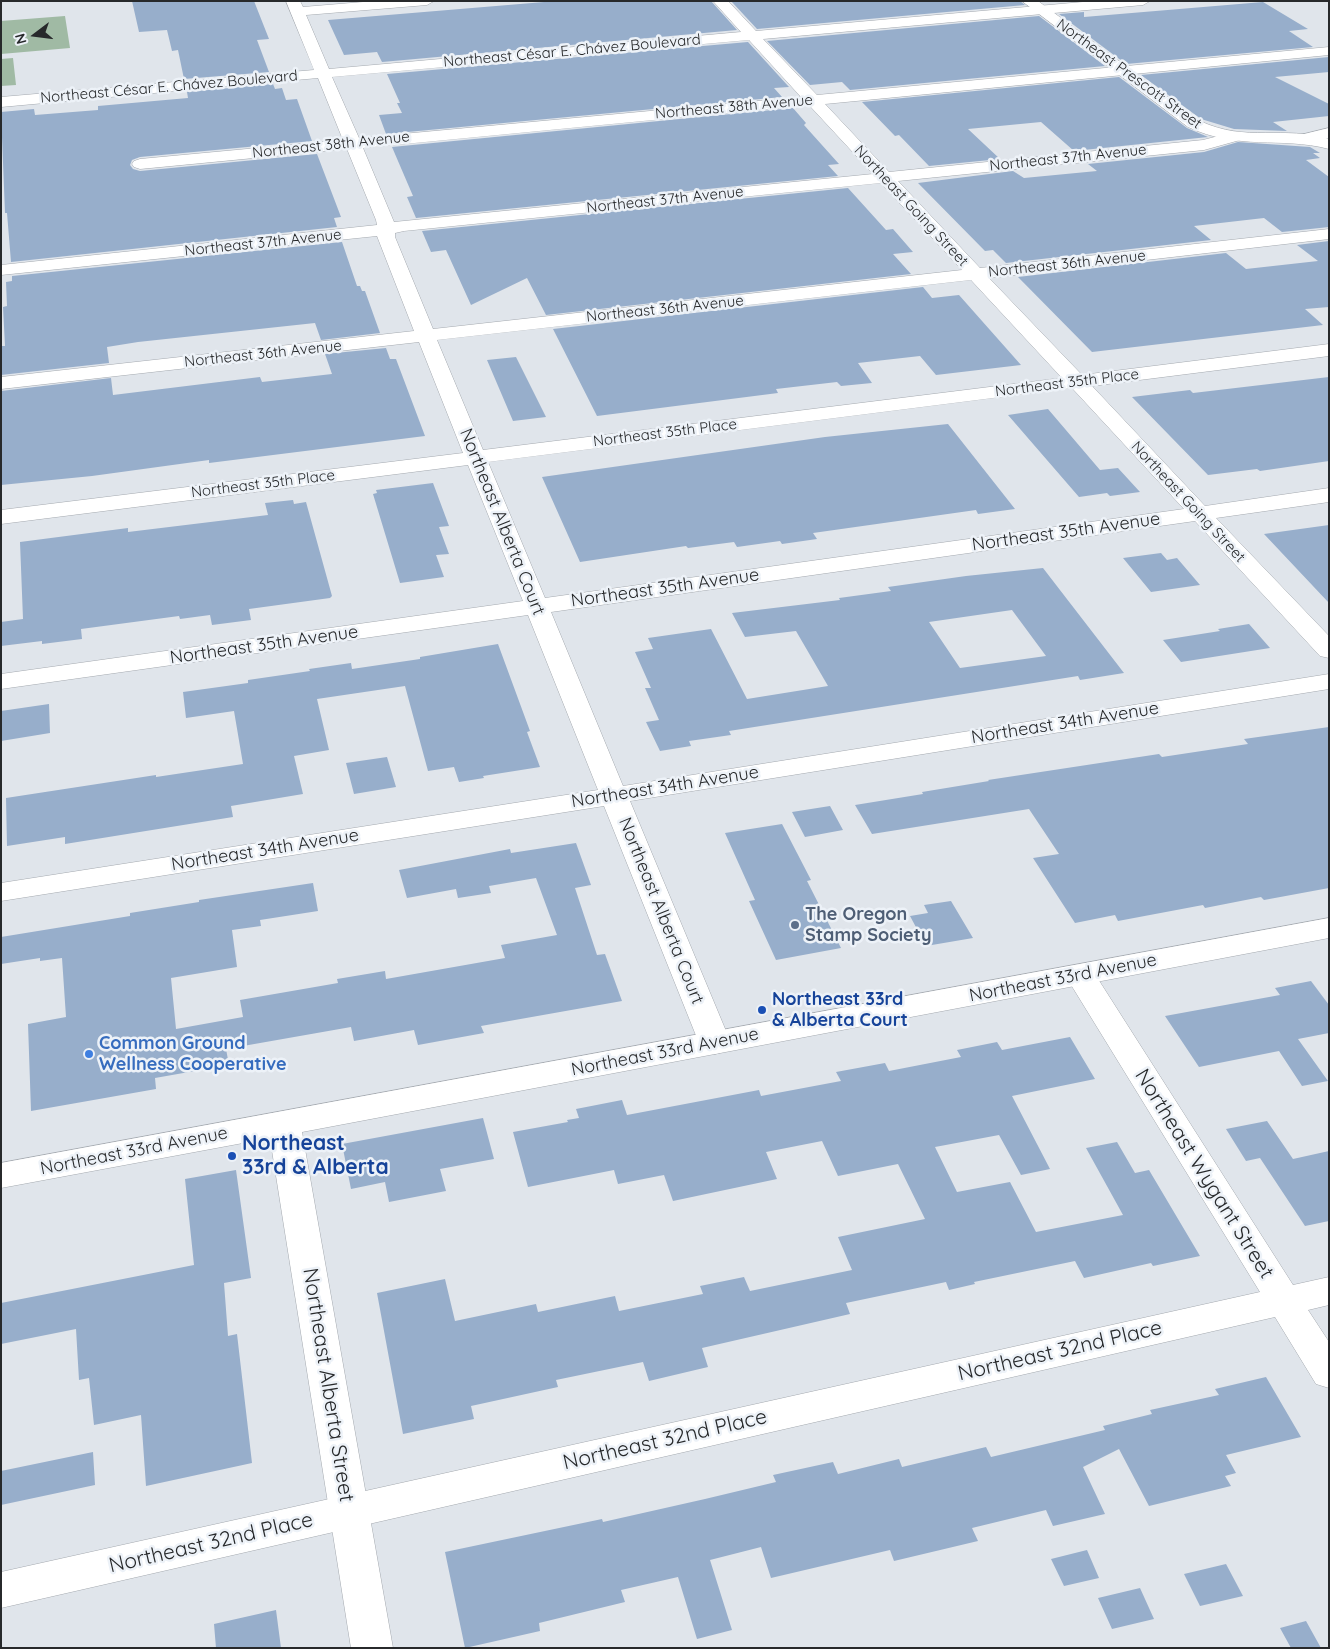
<!DOCTYPE html>
<html>
<head>
<meta charset="utf-8">
<style>
	body { margin:0 }
	#map { position:relative; width:1330px; height:1649px; overflow:hidden; background:#e0e5eb; font-family:Quicksand,sans-serif }
	canvas { display:block }
	.frame { position:absolute; inset:0; border:2px solid #27292b; pointer-events:none }
	.north { position:absolute; left:10px; top:10px; width:50px; height:50px; -webkit-text-stroke:4px #edf2f8; paint-order:stroke; rotate:255deg; font-size:14px; font-weight:700; line-height:20px; text-align:center; color:#27292b }
	.north::after { content:''; display:block; margin:auto; width:18px; height:22px; background:#27292b; clip-path:polygon(50% 0,100% 100%,50% 72%,0 100%) }
</style>
</head>
<body>
<div id="map">
<canvas width="1330" height="1649"></canvas>
<div class="frame"></div>
<div class="north">N</div>
</div>
<script>
const ctx = document.querySelector('canvas').getContext('2d');
ctx.lineJoin = 'round';
function paint(path, color) { ctx.fillStyle = color; ctx.fill(path, 'evenodd'); }
function trace(path, color, width, dash) { ctx.strokeStyle = color; ctx.lineWidth = width; ctx.lineCap = dash ? 'butt' : 'round'; ctx.setLineDash(dash || []); ctx.stroke(path); }
function drawText(font, color, halo, rows, align = 'center') {
  ctx.font = font + ' Quicksand,sans-serif'; ctx.lineWidth = 5; ctx.setLineDash([]); ctx.textBaseline = 'middle'; ctx.strokeStyle = halo; ctx.fillStyle = color; for (const [text, x, y, turn = 0] of rows) {
    ctx.save(); ctx.translate(x, y); ctx.rotate((+turn || 0) * Math.PI / 180); ctx.textAlign = isNaN(turn) ? turn : align; if (halo) ctx.strokeText(text, 0, 0); ctx.fillText(text, 0, 0); ctx.restore();
  }
}
paint(new Path2D(`
	M65,16L70,48L1,54V21Z
	M13,58L16,85L1,86V59Z`), '#a0baa4');
paint(new Path2D(`
	M132,1H254L269,39L257,40L269,72L184,79L178,50L172,51L167,30L139,32Z
	M556,1H711L737,30L382,62L377,52L344,55L328,20Z
	M731,1H1020L1025,5L757,29Z
	M1263,2L1308,29L1289,31L1313,47L1126,64L1059,14L1084,12V17Z
	M1039,16L1105,66L850,90L842,82L810,85L767,41Z
	M748,42L789,87L774,88L782,97L386,134L379,115L402,113L397,103H400L387,74Z
	M1329,57V72L1275,77L1329,104V116L1273,122L1287,131L1234,129L1201,119L1141,75Z
	M1119,77L1187,128L1208,137L1074,151L1041,122L968,129L1000,159L929,166L899,135L895,136L862,102Z
	M273,84L275,89L282,88L286,100L297,99L312,141L140,157L132,160L130,165L133,169L140,171L317,154L341,217L334,218L337,227L11,262L7,213H5L1,112L34,109L35,115L98,110V106L188,98L187,92Z
	M793,108L806,123L804,125L839,164L828,165L838,176L416,218L407,197L413,196L392,147Z
	M1238,142L1310,147L1320,153H1313L1320,158L1306,160L1329,177V227L1282,232L1264,218L1194,226L1211,240L1006,263L993,250L985,251L918,183L1013,171L1024,178L1097,171L1088,164L1204,152Z
	M848,188L886,230L893,229L913,252L893,254L911,274L546,315L527,278L471,305L446,250L431,252L422,231Z
	M1329,241V307L1305,309L1323,325L1092,352L1018,277L1226,253L1246,269L1318,261L1297,245Z
	M342,242L357,286H360L362,291H365L380,333L321,340L315,323L138,342L107,347L109,363L1,375V346H5L3,307L7,306L6,282L12,281V276Z
	M923,287L932,298L959,295L1021,365L936,375L920,356L858,363L872,383L841,386L837,382L776,389L778,393L597,416L553,329Z
	M386,348L390,359H396L425,436L209,463V460L92,476L1,485V391L111,378L113,395L260,377L262,382L332,374L325,354Z
	M516,357L546,417L513,421L487,360Z
	M1329,377V461L1260,471L1257,469L1208,475L1132,397L1190,390L1193,393Z
	M1048,409L1100,470L1118,468L1140,492L1110,496L1107,493L1079,497L1008,415Z
	M948,424L1015,509L978,514L976,510L813,533L817,539L782,544L780,541L737,547L734,542L688,548L686,546L580,562L542,477L825,437Z
	M433,483L449,526L439,527L449,554L436,555L444,577L400,583L373,494L377,493L376,490Z
	M293,500L294,504L306,502L332,596L330,598L249,609L251,620L212,625L210,615L180,619L179,616L81,629L82,639L42,644V641L1,646V622L23,619L20,542L128,528V532L268,515L265,503Z
	M1329,525V603L1264,534Z
	M1161,553L1167,560L1177,558L1200,585L1151,592L1123,558Z
	M1043,568L1124,673L1080,680L1078,676L729,731L731,735L689,741L691,746L660,751L646,722L659,720L645,688H651L635,652L653,649L648,638L711,629L747,699L828,686L796,631L745,637L732,613L840,600L839,598L891,591L888,587L966,576ZM1012,610L1046,656L960,668L929,622Z
	M1249,624L1270,648L1181,662L1163,640L1220,631L1218,629Z
	M498,644L530,731L527,732L540,767L483,776L484,778L459,782L454,767L428,771L405,686L317,699L329,750L294,756L303,794L231,806L233,817L65,844V837L7,846L6,798L156,775V777L243,764L234,711L186,718L183,692L248,683V680L310,671L309,669L351,663L352,669L420,659V657Z
	M49,704L50,733L1,741V711Z
	M1329,727V888L1264,900L1261,897L1205,908L1203,905L1118,921L1115,915L1075,923L1033,858L1059,854L1029,809L872,834L855,805L923,794L922,792L989,781L988,780L1159,754L1162,757L1248,744L1244,739Z
	M387,757L396,787L354,794L346,763Z
	M830,806L843,830L805,837L792,812Z
	M782,824L811,880L807,881L841,948L776,960L749,901L755,900L725,833Z
	M576,843L591,885L575,888L597,955L605,954L622,1001L481,1026L484,1033L418,1045L414,1030L354,1041L351,1027L226,1049L229,1065L155,1078L156,1089L31,1111L28,1024L66,1017L62,958L40,961V958L1,964V937L130,916V913L199,902V900L313,883L318,911L260,920L261,926L232,930L237,967L171,978L176,1029L243,1017L240,1000L338,983L337,979L385,971L386,979L505,958L501,945L557,935L536,878L489,886L491,893L458,898L456,889L407,898L399,870L510,849L511,853Z
	M951,901L973,938L926,946L910,916L928,913L924,905Z
	M1311,981L1329,1005V1033L1298,1039L1328,1081L1302,1086L1279,1051L1199,1067L1165,1016L1280,995L1275,988Z
	M1070,1037L1095,1079L1012,1096L1050,1169L1021,1175L999,1135L935,1147L957,1192L1010,1182L1036,1232L1123,1215L1086,1148L1117,1142L1135,1173L1149,1170L1200,1256L1153,1266L1151,1263L1084,1278L1075,1261L974,1282L975,1284L949,1290L946,1282L846,1303L850,1314L702,1348L708,1367L649,1381L643,1362L556,1380L558,1387L471,1406L474,1419L403,1434L377,1293L445,1279L455,1321L536,1304L538,1312L615,1296L619,1311L703,1294L700,1286L744,1277L750,1291L852,1270L838,1237L925,1219L898,1164L838,1176L822,1141L766,1152L777,1179L673,1201L664,1175L618,1184L614,1170L528,1187L513,1132L568,1122L567,1120L579,1118L576,1109L622,1100L627,1115L759,1090L761,1096L841,1081L836,1072L885,1063L889,1071L961,1057L957,1050L997,1042L1002,1050Z
	M483,1118L494,1159L440,1169L446,1191L389,1202L385,1182L351,1189L342,1144Z
	M1267,1121L1293,1159L1329,1151V1221L1305,1226L1260,1158L1246,1161L1226,1129Z
	M236,1170L251,1278L224,1283L228,1336L237,1334L252,1463L146,1486L141,1415L94,1425L89,1378L79,1380L76,1329L1,1344V1303L194,1265L185,1179Z
	M1266,1377L1301,1437L1226,1455L1236,1473L1225,1476L1231,1486L1149,1506L1119,1449L1083,1467L1105,1514L1053,1526L1046,1510L972,1528L978,1541L894,1561L890,1550L771,1578L761,1547L710,1560L732,1630L697,1639L678,1577L621,1590L625,1602L539,1623L540,1631L465,1648L445,1552L602,1519L603,1522L705,1499L776,1482L773,1475L833,1462L838,1474L899,1459L902,1467L986,1447L991,1457L1105,1430L1103,1426L1152,1414L1150,1410L1219,1395L1215,1389Z
	M93,1452L95,1485L1,1505V1471Z
	M1087,1550L1099,1578L1064,1586L1051,1559Z
	M1226,1564L1243,1596L1200,1606L1184,1574Z
	M1140,1588L1154,1619L1112,1629L1098,1598Z
	M276,1610L281,1648H216L214,1624Z
	M1306,1621L1321,1648H1291L1280,1628Z`), '#97aecb');
const street = new Path2D(`
	M286,1H300L303,7L375,1H434L427,5L306,15L329,69L741,32L713,1H728L756,31L1094,1H1150L1143,5L763,39L817,95L1329,47V55L825,104L889,172L1203,140L1234,132L1240,134L1242,137L1240,140L1204,150L898,181L980,268L1329,229V239L989,278L1082,375L1329,344V356L1092,386L1205,506L1329,488V502L1216,518L1329,636V658L1320,656L1195,521L551,612L623,786L1329,674V689L630,801L731,1043L726,1051L715,1054L704,1051L699,1043L604,806L1,901V883L598,790L528,615L1,689V674L523,601L468,465L1,524V510L463,453L419,342L1,389V377L414,331L377,236L1,275V265L377,225L376,220L347,149L140,169L134,167L132,164L134,161L140,159L343,140L318,78L1,107V97L314,70ZM749,40L801,97L359,138L332,77ZM809,105L873,174L394,222L363,148ZM881,183L962,270L433,329L395,237V233L404,231ZM971,280L1062,378L483,450L437,340ZM1072,388L1184,509L545,598L488,462Z
	M1329,128V138L1306,143L1300,141L1298,138L1300,135Z
	M1080,965L1091,968L1293,1285L1329,1277V1305L1308,1310L1329,1342V1388L1316,1384L1275,1317L1,1608V1572L1260,1292L1065,975L1069,968Z`);
const secondary = new Path2D(`
	M1022,1H1038L1200,121C1247,143 1284,125 1329,139V149C1279,136 1239,151 1188,127Z
	M1329,918V938L302,1132L393,1648H351L270,1138L1,1188V1163Z`);
trace(street, '#a4a9af', 1);
trace(secondary, '#a4a9af', 1);
paint(street, '#fff');
paint(secondary, '#fff');
for (const [x, y, r, color] of [
	[795,925,5,"#5c6f8a"],
	[762,1010,5,"#1a4fb4"],
	[89,1054,5,"#3f7fe0"],
	[232,1156,5,"#1a4fb4"]
]) { const dot = new Path2D(); dot.arc(x, y, r, 0, 2 * Math.PI); ctx.fillStyle = color; ctx.fill(dot); trace(dot, '#edf2f8', 2); }
drawText('15px', '#27292b', '#edf2f8', [
	["Northeast César E. Chávez Boulevard",572,51,-5],
	["Northeast Prescott Street",1129,74,36],
	["Northeast César E. Chávez Boulevard",169,87,-5],
	["Northeast 38th Avenue",734,107,-5],
	["Northeast 38th Avenue",331,145,-6],
	["Northeast 37th Avenue",1068,158,-6],
	["Northeast 37th Avenue",665,200,-6],
	["Northeast Going Street",911,206,47],
	["Northeast 37th Avenue",263,243,-6],
	["Northeast 36th Avenue",1067,264,-6],
	["Northeast 36th Avenue",665,309,-6],
	["Northeast 36th Avenue",263,354,-6],
	["Northeast 35th Place",1067,383,-7],
	["Northeast 35th Place",665,433,-7],
	["Northeast 35th Place",263,484,-7],
	["Northeast Going Street",1188,502,47]
]);
drawText('18px', '#27292b', '#edf2f8', [
	["Northeast Alberta Court",502,522,68],
	["Northeast 35th Avenue",1066,532,-8],
	["Northeast 35th Avenue",665,588,-8],
	["Northeast 35th Avenue",264,645,-8],
	["Northeast 34th Avenue",1065,723,-9],
	["Northeast 34th Avenue",665,787,-9],
	["Northeast 34th Avenue",265,850,-9],
	["Northeast Alberta Court",661,911,68],
	["Northeast 33rd Avenue",1063,978,-11],
	["Northeast 33rd Avenue",665,1052,-11],
	["Northeast 33rd Avenue",134,1151,-11]
]);
drawText('bold 18px', '#4e5e75', '#edf2f8', [
	["The Oregon",805,915],
	["Stamp Society",805,936]
], 'left');
drawText('bold 18px', '#164399', '#edf2f8', [
	["Northeast 33rd",772,1000],
	["& Alberta Court",772,1021]
], 'left');
drawText('bold 18px', '#366cbe', '#edf2f8', [
	["Common Ground",99,1044],
	["Wellness Cooperative",99,1065]
], 'left');
drawText('bold 21px', '#164399', '#edf2f8', [
	["Northeast",242,1144],
	["33rd & Alberta",242,1168]
], 'left');
drawText('21px', '#27292b', '#edf2f8', [
	["Northeast Wygant Street",1204,1174,58],
	["Northeast 32nd Place",1060,1351,-13],
	["Northeast Alberta Street",328,1385,81],
	["Northeast 32nd Place",665,1440,-13],
	["Northeast 32nd Place",211,1543,-13]
]);
</script>
</body>
</html>
